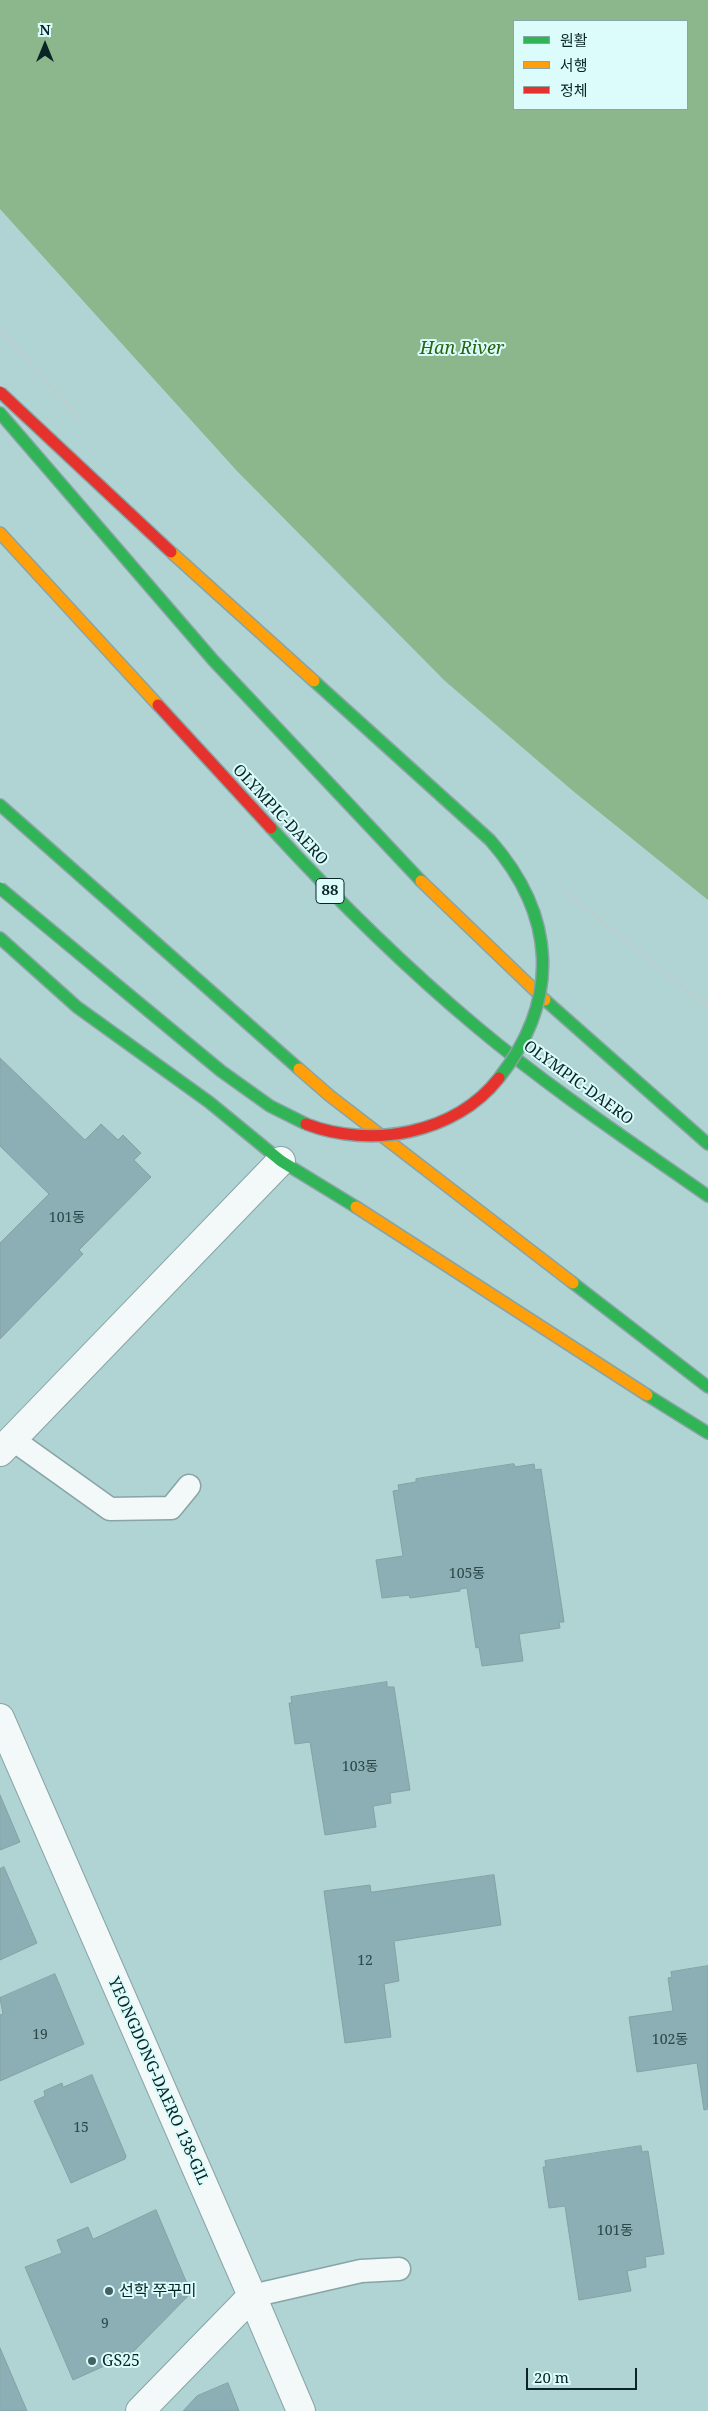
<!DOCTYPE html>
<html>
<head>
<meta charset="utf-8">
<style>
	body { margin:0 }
	#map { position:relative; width:708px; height:2411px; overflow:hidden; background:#b0d3d4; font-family:"Noto Serif","Noto Sans KR",serif }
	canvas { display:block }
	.legend { position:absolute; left:513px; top:20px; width:175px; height:90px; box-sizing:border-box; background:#dcfcfc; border:1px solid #88a6a6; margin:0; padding:6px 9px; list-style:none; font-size:15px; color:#0a2526 }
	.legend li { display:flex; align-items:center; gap:10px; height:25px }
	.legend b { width:25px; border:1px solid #88a6a6 }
	.north { position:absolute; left:20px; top:20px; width:50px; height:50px; -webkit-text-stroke:4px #dcfcfc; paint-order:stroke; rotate:0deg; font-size:14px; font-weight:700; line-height:20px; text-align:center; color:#0a2526 }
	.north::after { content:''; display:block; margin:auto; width:18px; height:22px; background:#0a2526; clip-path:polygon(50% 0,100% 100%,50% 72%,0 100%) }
	.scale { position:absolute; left:526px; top:2368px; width:111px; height:22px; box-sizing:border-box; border:2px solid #0a2526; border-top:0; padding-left:6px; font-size:15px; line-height:18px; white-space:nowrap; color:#0a2526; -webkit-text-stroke:4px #dcfcfc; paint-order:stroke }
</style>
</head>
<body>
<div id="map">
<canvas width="708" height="2411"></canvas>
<ul class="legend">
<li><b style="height:6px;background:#30b455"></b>원활</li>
<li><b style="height:6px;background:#ff9f0a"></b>서행</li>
<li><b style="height:6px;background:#e5322d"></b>정체</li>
</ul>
<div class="north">N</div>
<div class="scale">20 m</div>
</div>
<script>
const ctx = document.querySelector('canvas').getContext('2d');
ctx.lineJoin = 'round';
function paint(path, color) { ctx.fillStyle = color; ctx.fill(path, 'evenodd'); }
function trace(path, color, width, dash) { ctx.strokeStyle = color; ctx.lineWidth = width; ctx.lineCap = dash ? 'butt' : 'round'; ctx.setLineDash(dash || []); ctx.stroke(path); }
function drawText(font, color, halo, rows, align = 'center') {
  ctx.font = font + ' "Noto Serif","Noto Sans KR",serif'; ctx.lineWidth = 4; ctx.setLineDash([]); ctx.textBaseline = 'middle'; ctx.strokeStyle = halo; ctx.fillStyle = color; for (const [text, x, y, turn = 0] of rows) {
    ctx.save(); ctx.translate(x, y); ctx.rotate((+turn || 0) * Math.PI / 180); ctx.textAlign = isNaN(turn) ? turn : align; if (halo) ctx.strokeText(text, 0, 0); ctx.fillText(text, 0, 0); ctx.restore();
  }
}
paint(new Path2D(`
	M0,0H708V900L573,791L445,681L237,471L0,209ZM514,21H687V109H514Z`), '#8cb68b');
const building = new Path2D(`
	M0,1058L85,1140L101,1124L118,1140L123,1135L141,1153L134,1160L151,1177L79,1250L83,1254L0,1339V1243L49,1194L0,1146Z
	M514,1464L515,1467L534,1464L535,1470L541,1469L564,1622H559L560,1628L519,1634L523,1661L482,1666L479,1647L476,1648L467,1588L460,1589V1591L410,1598L409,1595L382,1598L376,1560L403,1556L393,1491L399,1490L398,1485L416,1482V1479Z
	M387,1682V1687H394L410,1790L390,1793L391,1803L373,1806L376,1827L325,1835L310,1742L295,1744L289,1703H292L291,1697Z
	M0,1795L20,1842L0,1850Z
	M4,1867L37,1943L0,1960V1869Z
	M494,1875L501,1925L394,1941L399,1981L384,1984L391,2037L345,2043L324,1891L370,1885L371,1892Z
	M708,1966V2109L704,2110L697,2063L637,2072L629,2017L673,2011L668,1978L672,1977L671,1972Z
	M55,1974L84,2044L0,2081V2015L3,2014L0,1998Z
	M92,2075L126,2156L125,2159L71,2183L34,2101L45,2096L44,2091L62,2083L63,2087Z
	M641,2146L642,2152L648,2151L664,2254L645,2257L646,2267L627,2271L631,2291L579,2300L565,2206L549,2208L543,2167H546L545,2161Z
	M156,2210L191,2293L131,2354L73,2380L25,2267L62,2253L57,2240L88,2227L93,2239Z
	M0,2348L27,2411H0Z
	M228,2383L239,2411H183L197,2396Z`);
paint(building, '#8bafb4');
trace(building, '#86a1a4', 1);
const lane = new Path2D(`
	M12,1439L110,1509L171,1508L189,1486
	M252,2296L361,2271L399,2269`);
const street = new Path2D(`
	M0,1452L281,1161
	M0,1718L252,2296L140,2411
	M252,2296L301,2411`);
const fast = new Path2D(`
	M0,413L213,660L421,881
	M0,805L299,1069
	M271,828C336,899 405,967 478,1028C551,1089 631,1142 708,1196
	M0,938L77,1007L209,1102L281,1161L356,1207
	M545,1000L708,1144
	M573,1283L708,1387
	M647,1395L708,1433`);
const slow = new Path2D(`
	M0,533L158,705
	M421,881L545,1000
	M299,1069L330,1096L573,1283
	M356,1207L647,1395`);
const jam = new Path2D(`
	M158,705L271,828`);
trace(lane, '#88a4a5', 25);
trace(street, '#88a4a5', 30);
trace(fast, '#88a4a5', 14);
trace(slow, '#88a4a5', 14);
trace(jam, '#88a4a5', 14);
trace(new Path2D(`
	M0,330L79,417
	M564,891L708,1007`), '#c0cbcc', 3, [2.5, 2.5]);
trace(lane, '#f3f8f9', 22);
trace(street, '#f3f8f9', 28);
trace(fast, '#30b455', 11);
trace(slow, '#ff9f0a', 11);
trace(jam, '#e5322d', 11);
const fastBridge = new Path2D(`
	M314,681L490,840C556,915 561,999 499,1078
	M0,888L221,1071L270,1106L306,1124`);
const slowBridge = new Path2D(`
	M171,552L314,681`);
const jamBridge = new Path2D(`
	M0,392L171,552
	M306,1124C371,1149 455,1134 499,1078`);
trace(fastBridge, '#88a4a5', 14, []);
trace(slowBridge, '#88a4a5', 14, []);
trace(jamBridge, '#88a4a5', 14, []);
trace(fastBridge, '#30b455', 11);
trace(slowBridge, '#ff9f0a', 11);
trace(jamBridge, '#e5322d', 11);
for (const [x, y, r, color] of [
	[109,2291,5,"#446263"],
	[92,2361,5,"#446263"]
]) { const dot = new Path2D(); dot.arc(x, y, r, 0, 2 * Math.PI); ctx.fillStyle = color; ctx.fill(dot); trace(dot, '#dcfcfc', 2); }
drawText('14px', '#2a484a', null, [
	["101동",67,1218],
	["105동",467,1574],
	["103동",360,1767],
	["12",365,1961],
	["19",40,2035],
	["102동",670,2040],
	["15",81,2128],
	["101동",615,2231],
	["9",105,2324]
]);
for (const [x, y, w] of [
	[330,891,28]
]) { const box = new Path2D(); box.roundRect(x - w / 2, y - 12.5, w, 25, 4); ctx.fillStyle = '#dcfcfc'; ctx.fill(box); trace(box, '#0a2526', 1); }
drawText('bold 15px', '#0a2526', null, [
	["88",330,891]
]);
drawText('16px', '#0a2526', '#dcfcfc', [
	["OLYMPIC-DAERO",280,815,47],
	["OLYMPIC-DAERO",578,1083,36],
	["YEONGDONG-DAERO 138-GIL",158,2081,66]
]);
drawText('16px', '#0a2526', '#dcfcfc', [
	["선학 쭈꾸미",119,2291],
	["GS25",102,2361]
], 'left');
drawText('italic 18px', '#2b640e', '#dcfcfc', [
	["Han River",462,349]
]);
</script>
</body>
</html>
